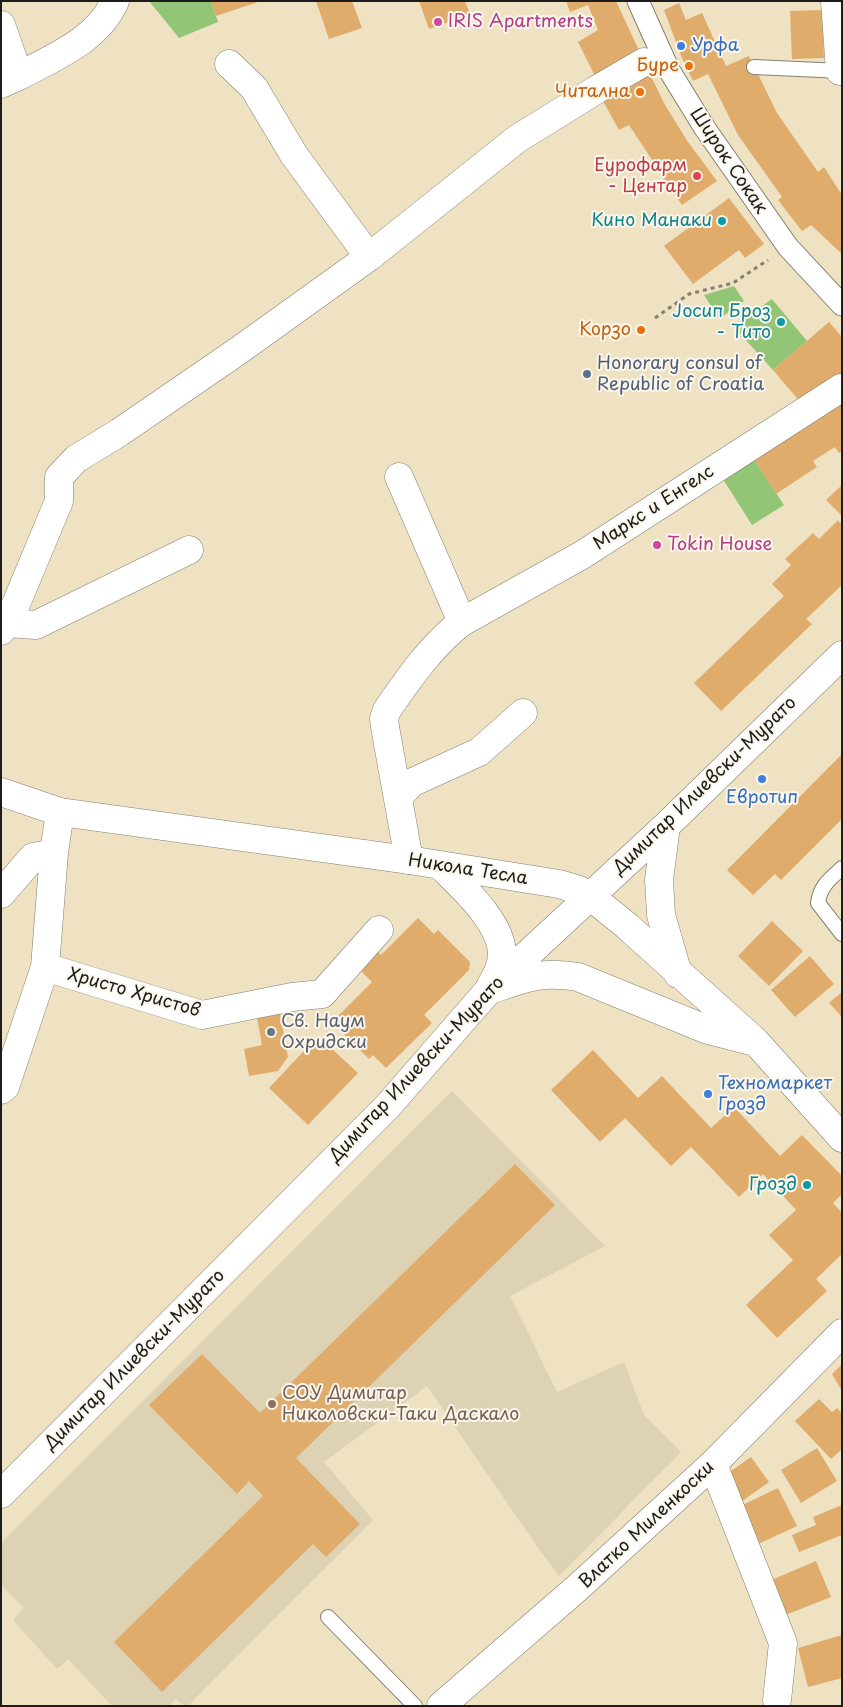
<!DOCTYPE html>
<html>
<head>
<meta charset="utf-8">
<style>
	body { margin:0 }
	#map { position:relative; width:843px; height:1707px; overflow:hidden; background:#eee2c3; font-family:"Playpen Sans",sans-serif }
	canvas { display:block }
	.frame { position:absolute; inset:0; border:2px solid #1c1c1c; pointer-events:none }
</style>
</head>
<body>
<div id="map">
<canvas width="843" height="1707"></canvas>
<div class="frame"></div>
</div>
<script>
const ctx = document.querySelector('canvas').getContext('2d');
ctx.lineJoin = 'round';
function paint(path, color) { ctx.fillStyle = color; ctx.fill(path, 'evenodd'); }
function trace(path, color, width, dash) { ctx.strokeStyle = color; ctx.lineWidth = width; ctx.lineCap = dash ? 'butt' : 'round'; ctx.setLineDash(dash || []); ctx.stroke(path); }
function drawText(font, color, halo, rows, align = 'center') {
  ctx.font = font + ' "Playpen Sans",sans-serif'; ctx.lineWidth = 4; ctx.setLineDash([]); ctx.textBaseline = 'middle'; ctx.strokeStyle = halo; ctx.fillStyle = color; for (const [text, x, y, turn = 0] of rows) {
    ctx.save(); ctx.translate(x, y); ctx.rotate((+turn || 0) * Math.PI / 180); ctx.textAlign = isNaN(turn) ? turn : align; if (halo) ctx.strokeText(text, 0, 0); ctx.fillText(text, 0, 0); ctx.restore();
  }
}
paint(new Path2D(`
	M452,1091L605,1246L510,1296L557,1392L624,1362L644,1415L681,1452L559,1576L536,1545L427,1386L324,1462L373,1520L188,1706H184L176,1699L169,1706H112L68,1659L57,1669L13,1620L24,1608L1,1585V1543Z`), '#ded2b4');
paint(new Path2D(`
	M149,1H211L218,22L179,38Z
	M734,286L744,301L719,319L704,295Z
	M772,299L807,341L773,370L733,326Z
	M752,456L784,505L752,525L721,476Z`), '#93c576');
paint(new Path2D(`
	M211,1H261L216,16Z
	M316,1H352L362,28L329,39Z
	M419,1H465L470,14L429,29Z
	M566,1H616L643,59L599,84L578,42L598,30L588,5L570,12Z
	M679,3L686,20L702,13L726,66L749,56L777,113L818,172L824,167L842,195V254L811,225L802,231L778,200L782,197L738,135L708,74L693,81L682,58L664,10Z
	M822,10L824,58L792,59L790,11Z
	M645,64L665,105L688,142L717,181L682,205L629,125L619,130L598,92Z
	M729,198L764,244L745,258L739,250L693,284L664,246Z
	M829,322L842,337V377L802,404L773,370Z
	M842,399V451L839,453L835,447L813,461L817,467L776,494L752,456Z
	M842,485V516L826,500Z
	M838,520L840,523L842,521V585L806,619L812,624L721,711L694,683L784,596L772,584L791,565L785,559L813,533L819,539Z
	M842,754V819L781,880L775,874L753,895L727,870Z
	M418,918L434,934L438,930L470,962L469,970L424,1015L432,1023L386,1068L373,1055L369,1059L332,1022L372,982L358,968L377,950L381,955Z
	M772,921L803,951L769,986L738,956Z
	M810,956L834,984L795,1017L771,990Z
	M842,992V1017L829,1003Z
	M280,1013L288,1057L278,1071L249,1076L244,1049L262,1045L257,1018Z
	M318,1036L358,1073L308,1125L269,1088Z
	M593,1050L638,1098L662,1076L711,1128L734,1107L780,1156L802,1135L842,1176V1194L833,1203L842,1213V1254L816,1279L827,1291L777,1338L746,1305L793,1260L769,1235L796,1210L763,1174L739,1197L691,1147L671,1166L625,1118L600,1142L551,1090Z
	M515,1164L555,1205L296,1458L360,1524L326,1557L313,1544L162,1692L114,1642L263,1496L249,1481L237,1494L149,1405L202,1354L260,1413Z
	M842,1364V1391L832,1374Z
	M819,1399L832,1412L837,1408L842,1413V1449L831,1459L795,1421Z
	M817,1448L837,1481L801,1503L781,1470Z
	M751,1457L769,1482L741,1502L724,1476Z
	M778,1488L797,1526L756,1545L738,1507Z
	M842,1505V1535L799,1552L792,1535L816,1525L813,1517Z
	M816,1561L831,1597L783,1616L769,1581Z
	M842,1635V1678L808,1687L798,1648Z`), '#dfac6b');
const service = new Path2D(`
	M754,67L842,71
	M842,868C830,879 820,886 818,903L842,934
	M328,1617L415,1706`);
const pedestrian = new Path2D(`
	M638,1L669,70L704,127L788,247L842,305`);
const minor = new Path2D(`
	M835,1L840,71
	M1,25L19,76L1,84
	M229,64L254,88L294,155L369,257
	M19,76C54,57 98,40 115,1
	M399,477L462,622
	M8,623L36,625L189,550
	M1,631L8,623L59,501V477L76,459L120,432L238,351L369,257L517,139L596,90L644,62
	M398,798L411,783L479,752L523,713
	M409,860L385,727L384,719L387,710C409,678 432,645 462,622L582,555L841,388
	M1,894L33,857L54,853
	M45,967L202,1015L292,997L322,994L379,930
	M1,1090L5,1087L45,967L54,853L60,812
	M713,1464L783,1643L777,1700
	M441,1706L576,1589L713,1464L842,1333`);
const tertiary = new Path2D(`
	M1,792L60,812L409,860L559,884L579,890L590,896L627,926L756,1042L842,1138
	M666,826L659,880L661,915L678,974
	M441,866C462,887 504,924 502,957C501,967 496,977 491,985
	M496,988C526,977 545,971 578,977L708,1030L751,1041
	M1,1494L387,1107L488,991L666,826L842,655`);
trace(service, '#857f70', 16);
trace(pedestrian, '#857f70', 23);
trace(minor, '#857f70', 29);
trace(tertiary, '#857f70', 29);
trace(new Path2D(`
	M655,318L689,294L733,283L768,260`), '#857f70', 3, [4, 4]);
trace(service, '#fff', 14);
trace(pedestrian, '#fff', 21);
trace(minor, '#fff', 28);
trace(tertiary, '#fff', 28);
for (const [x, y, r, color] of [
	[438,22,5,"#d1479c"],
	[681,46,5,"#3f7fe0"],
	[689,66,5,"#e8710a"],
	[640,92,5,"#e8710a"],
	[697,176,5,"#e0444e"],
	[722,221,5,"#0f9aa8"],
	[781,322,5,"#0f9aa8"],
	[641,330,5,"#e8710a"],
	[587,374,5,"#5c6f8a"],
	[657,545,5,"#d1479c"],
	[762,779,5,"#3f7fe0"],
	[271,1032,5,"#6b7280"],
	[708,1094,5,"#3f7fe0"],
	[807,1185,5,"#0f9aa8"],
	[272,1404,5,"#8d6e63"]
]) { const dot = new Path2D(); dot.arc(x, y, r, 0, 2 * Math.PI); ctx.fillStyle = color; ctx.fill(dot); trace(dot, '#fbf7ec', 2); }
drawText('18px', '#b23c85', '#fbf7ec', [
	["IRIS Apartments",448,22],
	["Tokin House",667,545]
], 'left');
drawText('18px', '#366cbe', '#fbf7ec', [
	["Урфа",691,46],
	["Евротип",762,798,"center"],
	["Техномаркет",718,1084],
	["Грозд",718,1105]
], 'left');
drawText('18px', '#c56008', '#fbf7ec', [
	["Буре",679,66],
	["Читална",630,92],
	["Корзо",631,330]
], 'right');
drawText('18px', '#1c1c1c', '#fbf7ec', [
	["Широк Сокак",728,161,56],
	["Маркс и Енгелс",654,508,-33],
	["Димитар Илиевски-Мурато",705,786,-44],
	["Никола Тесла",468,870,9],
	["Христо Христов",134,993,16],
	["Димитар Илиевски-Мурато",417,1070,-47],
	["Димитар Илиевски-Мурато",135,1360,-45],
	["Влатко Миленкоски",647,1525,-43]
]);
drawText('18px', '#be3a42', '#fbf7ec', [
	["Еурофарм",687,166],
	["- Центар",687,187]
], 'right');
drawText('18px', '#0d838f', '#fbf7ec', [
	["Кино Манаки",712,221],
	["Јосип Броз",771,312],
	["- Тито",771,333],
	["Грозд",797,1185]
], 'right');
drawText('18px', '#4e5e75', '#fbf7ec', [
	["Honorary consul of",597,364],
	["Republic of Croatia",597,385]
], 'left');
drawText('18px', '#5b616d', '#fbf7ec', [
	["Св. Наум",281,1022],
	["Охридски",281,1043]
], 'left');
drawText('18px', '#785e54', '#fbf7ec', [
	["СОУ Димитар",282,1394],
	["Николовски-Таки Даскало",282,1415]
], 'left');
</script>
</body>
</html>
